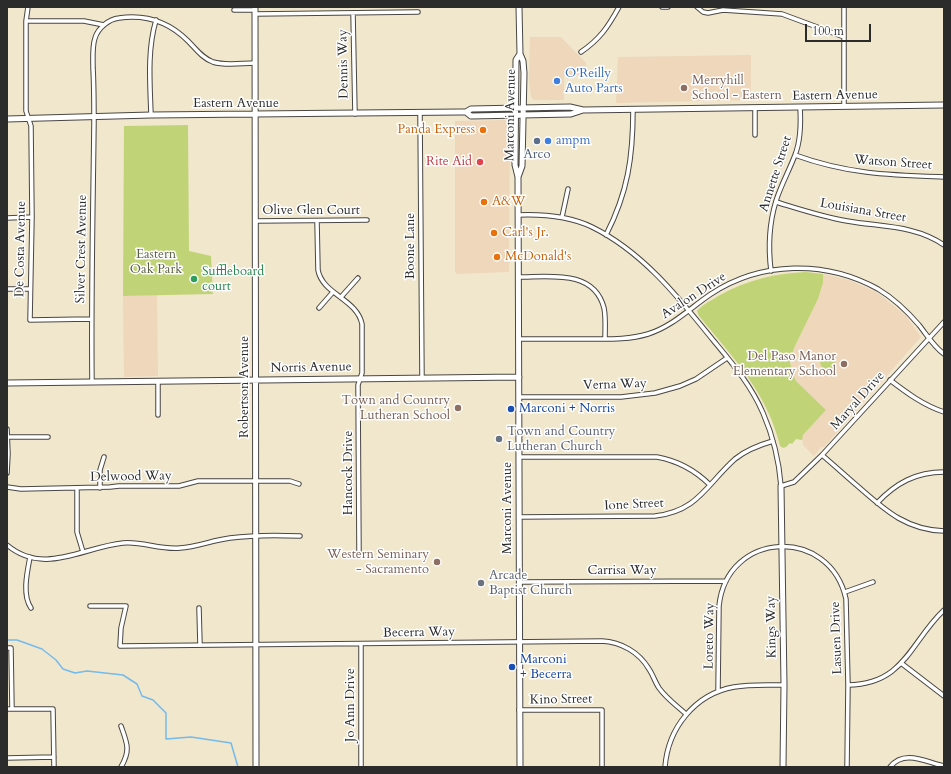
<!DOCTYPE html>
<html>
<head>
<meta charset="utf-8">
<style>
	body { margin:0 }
	#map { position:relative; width:951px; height:774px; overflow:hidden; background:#f1e7cd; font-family:Cardo,serif }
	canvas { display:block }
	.frame { position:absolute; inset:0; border:8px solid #2b2b2b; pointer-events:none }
	.scale { position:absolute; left:805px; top:24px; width:66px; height:18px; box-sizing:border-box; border:2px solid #2b2b2b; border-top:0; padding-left:5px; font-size:12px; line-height:14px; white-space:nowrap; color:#2b2b2b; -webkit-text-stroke:3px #fff; paint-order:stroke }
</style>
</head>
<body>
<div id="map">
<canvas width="951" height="774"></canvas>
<div class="frame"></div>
<div class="scale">100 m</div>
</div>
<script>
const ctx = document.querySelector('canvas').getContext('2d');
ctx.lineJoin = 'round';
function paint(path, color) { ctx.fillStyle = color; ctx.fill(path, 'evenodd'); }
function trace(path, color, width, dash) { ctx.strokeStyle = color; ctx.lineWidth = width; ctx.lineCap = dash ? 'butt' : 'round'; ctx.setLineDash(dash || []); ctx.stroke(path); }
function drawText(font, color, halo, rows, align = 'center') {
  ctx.font = font + ' Cardo,serif'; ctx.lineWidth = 3; ctx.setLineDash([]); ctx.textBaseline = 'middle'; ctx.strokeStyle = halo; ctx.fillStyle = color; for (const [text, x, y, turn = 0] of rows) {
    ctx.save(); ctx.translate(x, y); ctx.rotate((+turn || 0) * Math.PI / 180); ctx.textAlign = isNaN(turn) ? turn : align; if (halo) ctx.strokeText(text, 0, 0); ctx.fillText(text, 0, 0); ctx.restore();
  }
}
paint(new Path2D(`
	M530,37H561L586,63V75L564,76V100H534L531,97L529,80Z
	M751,55V100L616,103L618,57Z
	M506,120L510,124L509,272L457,274L455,272V121Z
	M823,274L849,280L874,291L883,297L906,316L921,337L824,447H821L814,456L803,445L802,438L803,435L826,410L796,381L791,370V357L794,348L818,299L823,283Z
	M157,295L158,376L124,377L123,296Z`), '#eed7bb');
paint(new Path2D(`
	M188,125L189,251L211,256L213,294L123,296L124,126Z
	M806,272L823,274V283L818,299L794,348L790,362L793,374L796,381L826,410L803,435L802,440L796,439L792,444L790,443L786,447L783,448L780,446C768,394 732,356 699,316L697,311C703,304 712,300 720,295C747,280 776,273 806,272Z
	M820 362a8 8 0 1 1 16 0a8 8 0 1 1-16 0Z`), '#c0d477');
trace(new Path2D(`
	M7,640H17L42,649L56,660L63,669L75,673L87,671L123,675L137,684L142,696L153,700L166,713V739L191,737L231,743L238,767`), '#74baeb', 1.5);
const street = new Path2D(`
	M28,7L26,21V111L31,126L32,217L30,320L91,319
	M662,7H668
	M697,7L703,12L708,13L723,10L782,14L844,37
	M844,7V106
	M234,10H255
	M353,13L355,114
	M255,14L418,12
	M26,21H84L104,25
	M581,52C600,39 608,27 619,7
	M755,108V135
	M420,113L422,378
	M151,115C150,83 147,51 156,20
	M795,155C847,174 889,175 944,177
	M776,202C799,209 823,217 847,221C881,227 915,225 944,245
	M518,215C544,214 569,216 592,227C643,252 679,298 713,340C732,363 751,385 763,413C773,436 779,460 781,486L794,482L822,455L944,322
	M562,217L568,189
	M7,218L32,217
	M255,221L367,220
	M317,221L318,270C322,294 357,299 362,324V373L358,385L359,552
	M606,235C628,192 633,157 633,109
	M771,271C768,247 769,224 776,201C781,185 789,171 795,155C801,140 801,123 800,107
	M518,277C549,277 594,269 604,308C606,318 605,329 605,339
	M7,289H30
	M341,297L358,278
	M319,308L333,292
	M518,339C542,339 565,339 588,339C608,339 628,340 648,334C673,326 690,308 711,294C761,261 826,260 878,289C893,298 907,311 919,325C927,335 933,346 944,354
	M890,380C907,393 923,405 944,412
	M92,382C91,295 93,209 94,122C94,104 94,86 93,68C93,58 92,47 95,38C98,28 109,19 119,18C146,14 169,22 188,41C196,49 202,58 213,62C226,66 242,63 255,63
	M519,397H621L655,393L680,386L696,379L727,358
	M158,415V381
	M7,429L8,454L7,473
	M8,437H48
	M822,455C835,466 848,478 861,489C887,512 908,530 944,531
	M519,457H657C679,461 695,470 710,485
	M7,487L21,489L110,487L119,486H179L198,481H290L299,484
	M77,488V532L83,552
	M100,488V470L104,457
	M877,503C896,483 916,472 944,472
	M519,517L655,516C698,511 706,485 735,459C746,450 759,445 773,441
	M7,545C44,576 83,547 123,543C142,541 160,550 180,548C197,547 213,540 230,538C252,535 277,535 300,536
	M30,557C27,573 22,595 31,608
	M519,582L726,581
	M845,592L873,582
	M90,606H126L121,628L120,646L602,641C621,642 639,652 649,669C653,675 655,682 659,688C666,698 677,706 686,714
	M199,608L200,645
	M361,644V767
	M7,648H11L12,709
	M901,663L944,696
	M848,685C905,684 910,642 944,610
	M718,691L719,606C727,530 830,526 846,599L848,685L847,767
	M7,709H53L54,767
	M519,710H602V767
	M121,726C127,743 131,750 121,767
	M7,758L54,757
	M665,767C668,728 695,694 734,687C750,684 767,685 784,685
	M890,767C904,749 926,762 944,766`);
const secondary = new Path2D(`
	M255,7L256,767
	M519,7L520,54L516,60L515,165L518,177L520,767
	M466,112L471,116L571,114L583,110
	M7,119L151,115L460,112H466L471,109L570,107L583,110L944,105
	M518,177L522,166L524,73L523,61L520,54
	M7,383L519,377
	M781,486L784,685L783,767`);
trace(street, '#494743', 5.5);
trace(secondary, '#494743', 7);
trace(street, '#fff', 3.5);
trace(secondary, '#fff', 5);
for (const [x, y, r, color] of [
	[557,81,4,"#3f7fe0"],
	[684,88,4,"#8d6e63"],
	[483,130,4,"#e8710a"],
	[537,141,4,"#5c6f8a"],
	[548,141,4,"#3f7fe0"],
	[480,162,4,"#e0444e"],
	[484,202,4,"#e8710a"],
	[494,233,4,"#e8710a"],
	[497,257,4,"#e8710a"],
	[194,279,4,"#2e9e5b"],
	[844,364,4,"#8d6e63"],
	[458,408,4,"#8d6e63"],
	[511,409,4,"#1a4fb4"],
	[499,439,4,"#6b7280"],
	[437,562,4,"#8d6e63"],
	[481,583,4,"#6b7280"],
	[512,667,4,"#1a4fb4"]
]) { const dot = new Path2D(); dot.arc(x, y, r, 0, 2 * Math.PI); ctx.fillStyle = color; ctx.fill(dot); trace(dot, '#fff', 1.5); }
drawText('13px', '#2b2b2b', '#fff', [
	["Dennis Way",344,64,-91],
	["Eastern Avenue",835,96,-1],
	["Eastern Avenue",236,104],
	["Marconi Avenue",511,115,-89],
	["Watson Street",893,163,4],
	["Annette Street",776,174,-72],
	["Olive Glen Court",311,211],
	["Louisiana Street",863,211,10],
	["Boone Lane",411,246,-90],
	["De Costa Avenue",21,249,-89],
	["Silver Crest Avenue",82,249,-89],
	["Avalon Drive",694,296,-33],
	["Norris Avenue",311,368,-1],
	["Verna Way",615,385,-2],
	["Robertson Avenue",245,387,-90],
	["Maryal Drive",858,401,-48],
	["Hancock Drive",349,473,-90],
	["Delwood Way",131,477,-1],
	["Ione Street",634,505,-3],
	["Marconi Avenue",508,508,-90],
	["Carrisa Way",622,571],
	["Kings Way",772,627,-91],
	["Becerra Way",419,633,-1],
	["Loreto Way",710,636,-89],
	["Lasuen Drive",837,638,-92],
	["Kino Street",561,700,-1],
	["Jo Ann Drive",351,705,-90]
]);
drawText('13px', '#366cbe', '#fff', [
	["O'Reilly",565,74],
	["Auto Parts",565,89],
	["ampm",556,141]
], 'left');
drawText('13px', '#785e54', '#fff', [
	["Merryhill",692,81,"left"],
	["School - Eastern",692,96,"left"],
	["Del Paso Manor",836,357],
	["Elementary School",836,372],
	["Town and Country",450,401],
	["Lutheran School",450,416],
	["Western Seminary",429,555],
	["- Sacramento",429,570]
], 'right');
drawText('13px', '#c56008', '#fff', [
	["Panda Express",475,130,"right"],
	["A&W",492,202],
	["Carl's Jr.",502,233],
	["McDonald's",505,257]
], 'left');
drawText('13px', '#4e5e75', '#fff', [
	["Arco",537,155]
]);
drawText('13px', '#be3a42', '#fff', [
	["Rite Aid",472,162]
], 'right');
drawText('13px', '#585e42', '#fff', [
	["Eastern",156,255],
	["Oak Park",156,270]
]);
drawText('13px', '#27864d', '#fff', [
	["Suffleboard",202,272],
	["court",202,287]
], 'left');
drawText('13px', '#164399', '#fff', [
	["Marconi + Norris",519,409],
	["Marconi",520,660],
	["+ Becerra",520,675]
], 'left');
drawText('13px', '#5b616d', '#fff', [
	["Town and Country",507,432],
	["Lutheran Church",507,447],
	["Arcade",489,576],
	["Baptist Church",489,591]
], 'left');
</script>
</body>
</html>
